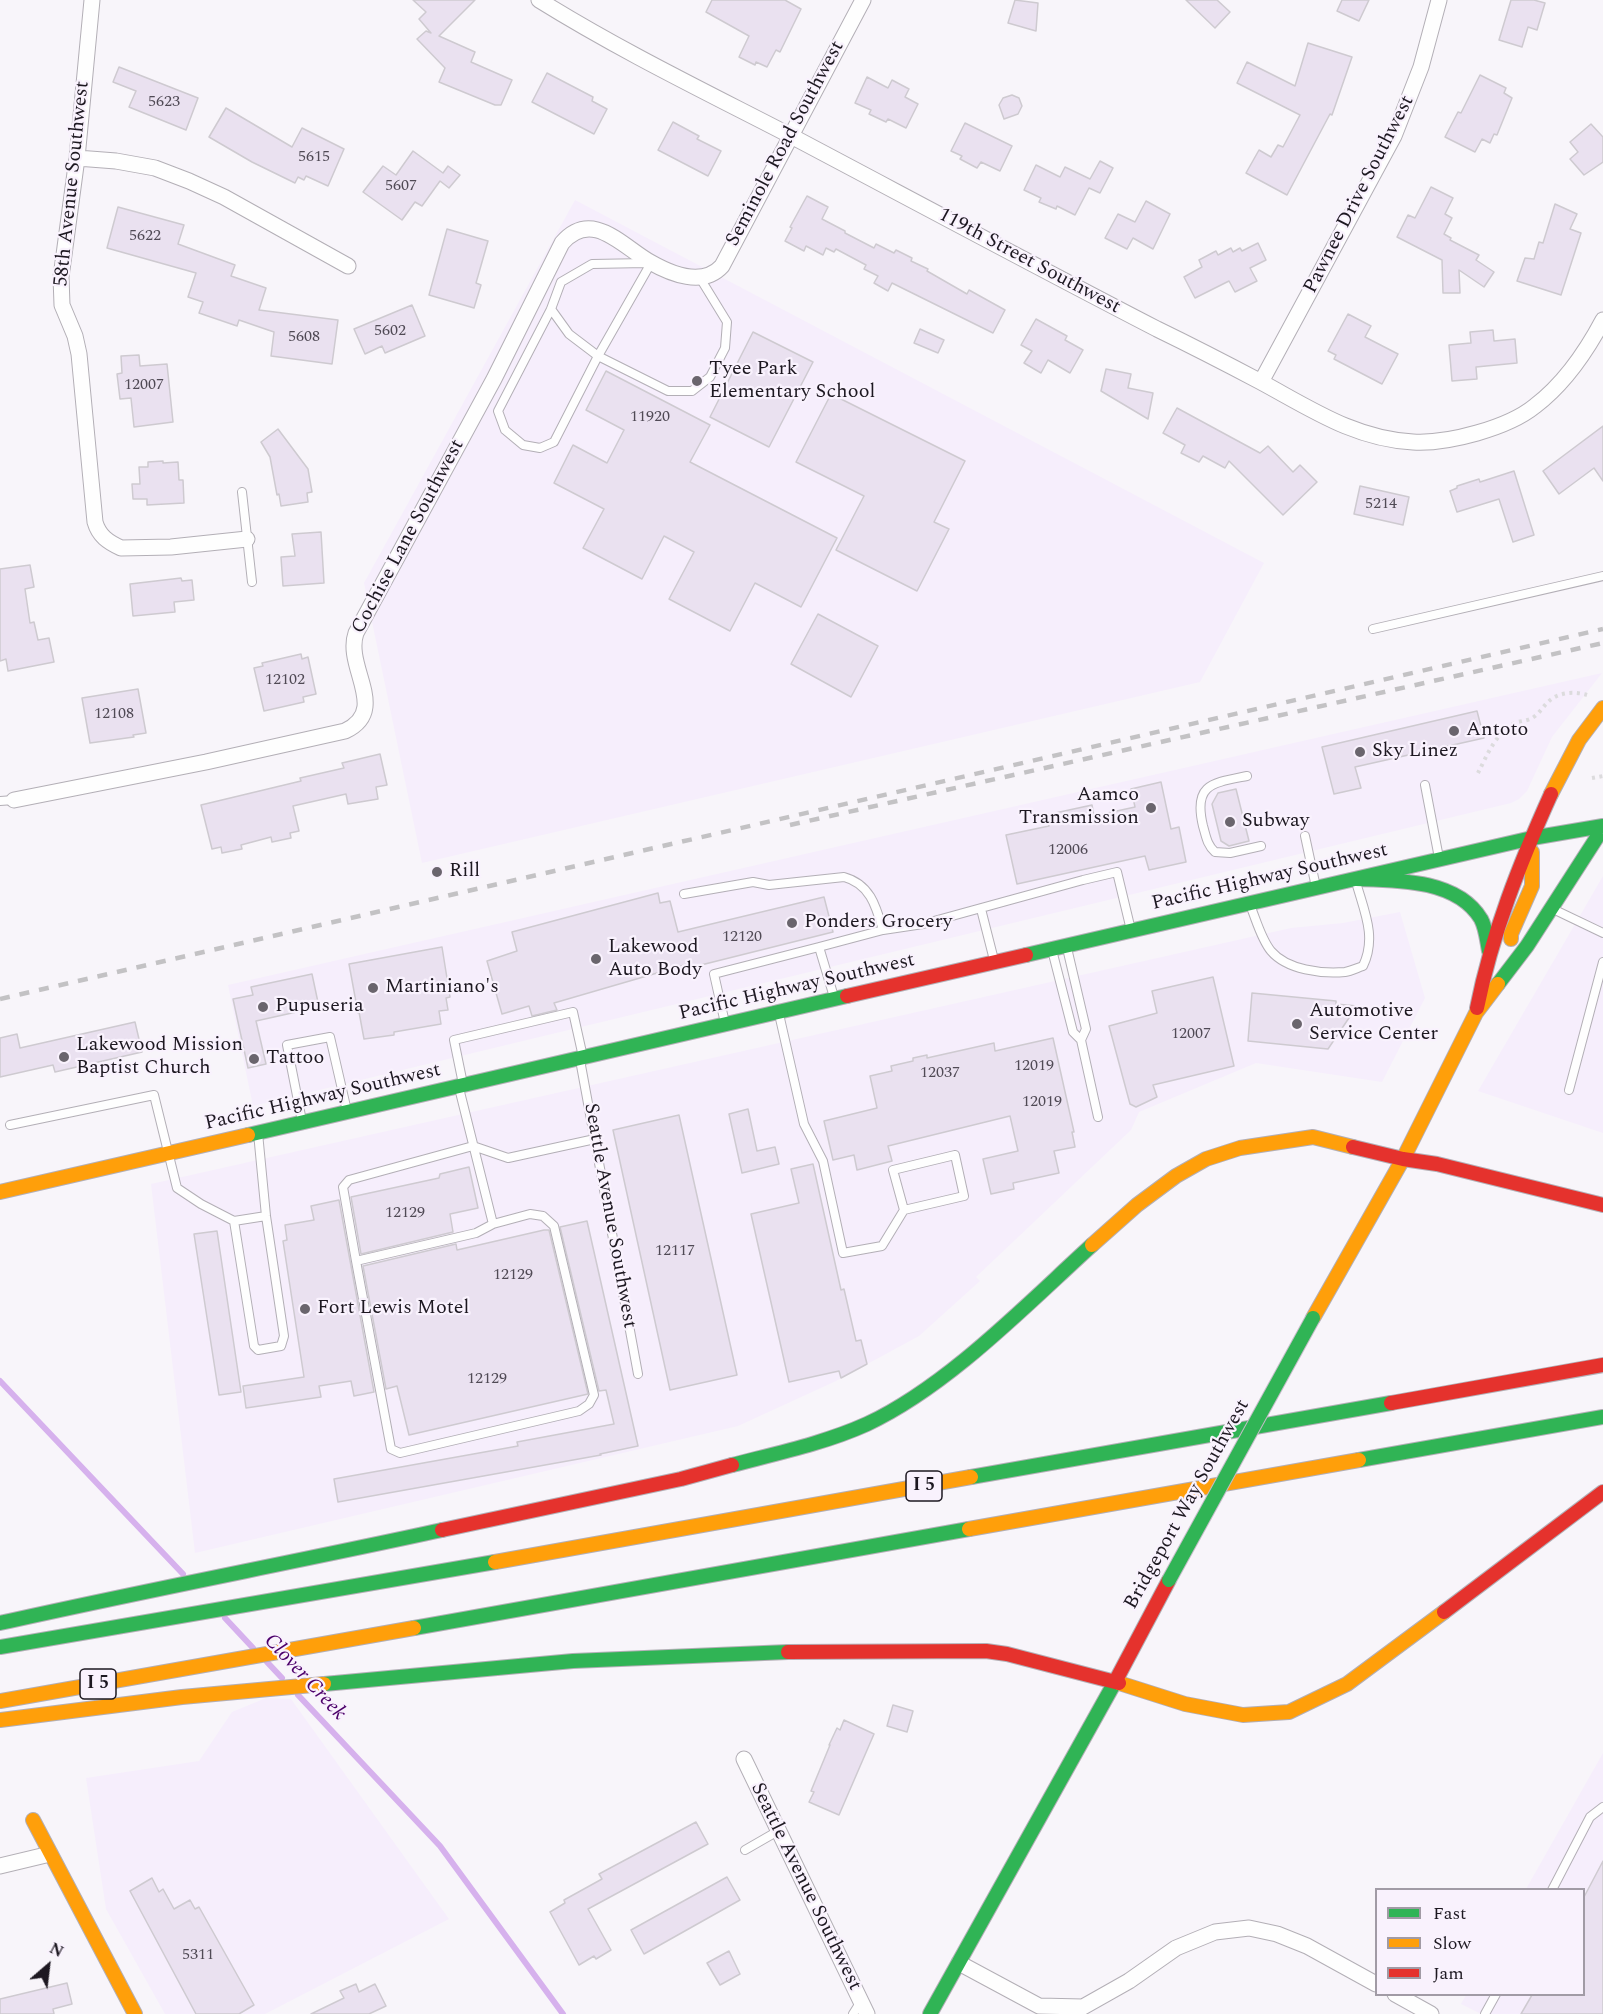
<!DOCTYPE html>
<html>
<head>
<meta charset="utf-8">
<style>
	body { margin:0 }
	#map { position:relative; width:1603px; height:2014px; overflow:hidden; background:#f8f5fa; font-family:Spectral,serif }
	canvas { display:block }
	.legend { position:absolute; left:1375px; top:1888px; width:210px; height:108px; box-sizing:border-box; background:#f9f2fd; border:2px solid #a19ba5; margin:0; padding:8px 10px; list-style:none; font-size:18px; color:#1d1821 }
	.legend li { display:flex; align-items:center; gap:12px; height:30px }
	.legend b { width:30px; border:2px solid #a19ba5 }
	.north { position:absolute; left:18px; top:1936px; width:60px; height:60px; -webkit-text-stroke:4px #f9f2fd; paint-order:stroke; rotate:28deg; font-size:16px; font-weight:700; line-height:24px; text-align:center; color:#1d1821 }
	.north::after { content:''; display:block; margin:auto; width:21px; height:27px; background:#1d1821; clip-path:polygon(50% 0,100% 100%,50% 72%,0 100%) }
</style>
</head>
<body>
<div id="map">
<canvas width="1603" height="2014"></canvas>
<ul class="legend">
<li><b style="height:8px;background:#30b455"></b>Fast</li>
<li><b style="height:8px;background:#ff9f0a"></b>Slow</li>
<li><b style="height:8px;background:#e5322d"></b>Jam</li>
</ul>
<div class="north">N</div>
</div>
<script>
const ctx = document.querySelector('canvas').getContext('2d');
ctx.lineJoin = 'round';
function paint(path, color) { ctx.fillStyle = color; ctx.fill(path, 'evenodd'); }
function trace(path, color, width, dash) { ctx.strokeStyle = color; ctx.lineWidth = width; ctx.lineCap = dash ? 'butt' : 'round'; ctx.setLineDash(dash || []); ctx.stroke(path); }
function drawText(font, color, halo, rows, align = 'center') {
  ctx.font = font + ' Spectral,serif'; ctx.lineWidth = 4.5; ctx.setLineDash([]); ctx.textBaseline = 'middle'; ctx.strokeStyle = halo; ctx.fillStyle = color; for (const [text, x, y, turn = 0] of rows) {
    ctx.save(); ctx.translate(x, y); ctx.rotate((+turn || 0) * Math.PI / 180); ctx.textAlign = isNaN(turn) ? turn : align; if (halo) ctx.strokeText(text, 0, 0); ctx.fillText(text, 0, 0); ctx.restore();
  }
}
paint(new Path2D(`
	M575,200L1264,563L1200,682L422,863L364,583Z
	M1602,673L1552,737L1527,791L1519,799L1511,803L253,1106L228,985Z
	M1603,876V1133L1478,1091Z
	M1400,912L1425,998L1382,1082L1256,1063L1139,1112L1131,1130L976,1277L980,1281L919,1336L836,1381L738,1426L195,1553L151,1184L1291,928L1343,923Z
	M266,1698L291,1699L449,1919L265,2014H165L106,1909L86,1778L199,1761L232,1712Z
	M1603,1753V2014H1481L1461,2004L1466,1995L1584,1994V1890L1526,1889Z`), '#f6eefc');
trace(new Path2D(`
	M0,1381L183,1574
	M225,1618L253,1648
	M267,1662L282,1678
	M298,1695L440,1846L563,2014`), '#d6b1ed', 6);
const building = new Path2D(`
	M413,0H475L439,36L475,52L471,62L512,80L501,105H495L439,82L445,68L417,39L426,31L431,33L419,19L426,12Z
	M712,0H785L801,9L780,52L776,50L767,67L756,62L755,65L739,57L749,36L706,12Z
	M1015,0L1038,3L1036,31L1008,23Z
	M1186,0H1217L1230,12L1215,28Z
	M1342,0H1369L1359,21L1337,11Z
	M1511,0H1534L1545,3L1537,30L1528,27L1522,47L1499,40Z
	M1308,43L1352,57L1332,115L1330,114L1287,195L1246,173L1259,150L1271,157L1278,145L1283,147L1300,115L1237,83L1247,62L1295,86Z
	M119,67L198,98L186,130L129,107L136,91L113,82Z
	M547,73L593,97L592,101L607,109L594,134L532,102Z
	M1480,75L1506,88L1504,93L1512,98L1497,135L1494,134L1490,143L1482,139L1475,152L1445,137L1458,112L1461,113Z
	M867,77L888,88L892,80L909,89L905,97L918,104L906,128L888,119L886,122L869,114L871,110L855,103Z
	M1012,95L1019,98L1022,106L1018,114L1004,119L999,105L1003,98Z
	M226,108L292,147L302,128L344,149L328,186L306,176L304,180L298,177L295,183L252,162L209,137Z
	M673,122L699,136L697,139L721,151L708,176L658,150Z
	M965,123L1012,146L1000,171L981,162L977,168L960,159L962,156L951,151Z
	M1591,124L1603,137V162L1584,175L1570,159L1578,152L1570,142Z
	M413,151L443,173L448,166L460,175L449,188L440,181L422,206L415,202L402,220L363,192L383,166L396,175Z
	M1100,161L1113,168L1100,193L1089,188L1075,215L1057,206L1056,209L1039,202L1041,198L1024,190L1036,165L1060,177L1065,167L1090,179Z
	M1431,187L1453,198L1445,214L1452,218L1444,234L1451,238L1450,240L1479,255L1476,260L1494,272L1484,287L1459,270L1460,293H1443L1442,260L1397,237L1408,215L1415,218Z
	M807,196L828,207L822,219L845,231V233L874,248L876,244L894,253L896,250L912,258L911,261L928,269L927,271L967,294L969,290L1005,310L993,333L892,283L888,291L874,283L878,276L864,269L866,265L836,249L834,252L826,248L823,255L806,246L804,251L785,241L792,228L790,227Z
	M1146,201L1170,214L1153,249L1133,238L1127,249L1105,238L1118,214L1135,222Z
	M1555,204L1577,214L1570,229L1581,233L1561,295L1517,281L1525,258L1534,259L1539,242L1543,243Z
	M118,207L184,225L178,244L235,265L231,276L266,288L259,310L338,320L332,364L271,356L274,332L239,320L237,326L199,313L203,302L188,297L196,273L107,248Z
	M447,229L488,241L476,283L481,285L474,308L429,295Z
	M1258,243L1266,260L1250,268L1257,281L1235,292L1229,281L1195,298L1184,277L1202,267L1199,260L1216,251L1218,255L1231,248L1233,252L1240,248L1242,251Z
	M412,305L425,336L385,353L382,346L365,354L354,329Z
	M1348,314L1371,326L1365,337L1398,354L1382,384L1334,359L1336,355L1328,351Z
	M1036,319L1067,336L1065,340L1083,350L1070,373L1048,360L1041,373L1024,363L1032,351L1021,345Z
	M920,329L944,340L938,353L914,343Z
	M1493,330L1494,341L1515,339L1517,363L1476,367L1477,379L1452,381L1449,345L1471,343L1470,332Z
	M753,332L813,362L769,447L710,417Z
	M139,355L140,366L167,364L173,422L134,427L131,398L120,399L117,374L122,373L121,356Z
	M1106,369L1131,374L1128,388L1153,393L1148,419L1101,391Z
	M606,371L710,425L690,462L837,538L801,607L755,583L730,631L669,599L694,552L664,536L642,579L583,548L604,509L554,483L573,445L607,463L624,430L586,410Z
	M831,394L965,461L934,522L949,529L917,591L836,550L864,496L796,462Z
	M1177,408L1260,453L1268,446L1293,472L1300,465L1317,482L1283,515L1229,461L1225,468L1203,456L1199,462L1181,453L1185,445L1163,433Z
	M1603,426V481L1594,468L1559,494L1543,471Z
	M278,429L308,469L312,492L307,493L308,502L281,506L279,494L277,495L270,457L261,442Z
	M163,461V463L178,462L179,480H183L184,503L147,505V499H133L132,484H140L139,467H148V462Z
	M1514,471L1534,535L1513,542L1499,499L1457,512L1450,491L1457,488V486L1479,479L1480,482Z
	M1360,486L1409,497L1403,525L1354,514Z
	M321,532L324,583L283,586L281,557L295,556L292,534Z
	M30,565L34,587L25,589L30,623L34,622L38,640L49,638L54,662L8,671L6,659L0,661V569Z
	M181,578L182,581L192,580L194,600L174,602L175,612L133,616L130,584Z
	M818,614L878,646L851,697L791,664Z
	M301,654L302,659L308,657L316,694L303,697L304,702L264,711L254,668L263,666L262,663Z
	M138,689L146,733L133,735L134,737L90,743L82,698Z
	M1477,711L1484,738L1355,767L1361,788L1334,794L1322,747Z
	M380,754L387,785L376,787L378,799L348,804L346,794L293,806L299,831L290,833L291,838L272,842L271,837L241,845L242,849L222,853L221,847L212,849L201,805L301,781L300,778L344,768L342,763Z
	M1161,782L1171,829L1179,827L1186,862L1149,870L1145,856L1017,884L1006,835L1049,826L1046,815L1092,805L1094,816L1135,807L1131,789Z
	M1236,789L1249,841L1229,846L1221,841L1212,804L1218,793Z
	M658,893L660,903L670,901L678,932L824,897L833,932L689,968L688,964L554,1003L557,1010L532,1016L529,1006L502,1014L487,961L517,951L512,932Z
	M442,947L450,997L446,998L448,1010L439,1011L441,1024L394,1032V1035L364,1039L359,1012L358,1013L349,964Z
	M312,974L319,1007L256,1021L266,1064L248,1068L233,999L253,995L251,987Z
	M1213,977L1234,1066L1153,1085L1157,1097L1136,1107L1130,1104L1109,1026L1157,1013L1152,991Z
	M1252,993L1336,1001V1004L1357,1006L1328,1049L1248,1041Z
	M135,1022L142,1052L55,1072L53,1065L0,1077V1038L17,1034L20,1048Z
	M1053,1038L1074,1132H1072L1075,1147L1054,1151L1059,1173L1013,1183L1014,1189L991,1194L983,1159L1018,1151L1010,1116L888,1146L892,1161L857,1170L854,1155L833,1160L824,1121L877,1108L870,1076L892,1071L891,1066L913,1061V1058L927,1055V1058L994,1043L995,1051Z
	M748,1109L757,1151L775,1147L779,1164L742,1173L729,1114Z
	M679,1115L737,1375L670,1390L613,1130Z
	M813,1164L841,1290L844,1289L856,1341L861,1340L867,1364L841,1378L839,1371L789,1382L751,1214L799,1203L791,1169Z
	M469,1167L478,1208L450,1214L453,1232L361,1254L351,1197L439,1178L440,1174Z
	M339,1200L374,1392L354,1396L351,1381L319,1386L321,1397L246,1408L243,1386L304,1377L283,1241L287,1240L285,1225L314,1220L311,1206Z
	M587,1221L638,1446L600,1454L601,1455L338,1502L334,1479L518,1446L517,1442L614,1424L606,1390L599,1391L560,1227Z
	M544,1230H549L588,1394L409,1435L397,1386L386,1389L363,1266L456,1244L457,1250Z
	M217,1231L241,1392L219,1395L194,1234Z
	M893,1705L913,1711L907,1732L887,1726Z
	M844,1720L874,1734L839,1815L809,1802L814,1792L811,1791L830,1745H829L837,1728L840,1730Z
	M696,1822L708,1844L588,1909L611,1950L596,1959L594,1956L579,1965L550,1912L565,1903L564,1900L602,1879L599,1874Z
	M1603,1861V2014H1521L1532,1995H1584V1897Z
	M727,1877L740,1900L644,1954L631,1930Z
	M152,1878L159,1892L163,1889L174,1909L190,1900L195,1909L199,1907L254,2005L239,2014H196L130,1891Z
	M729,1951L740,1974L720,1985L707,1963Z
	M67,1983L72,2004L53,2009L54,2014H0V1999Z
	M356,1984L359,1992L375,1984L386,2006L369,2014H311L344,1998L340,1991Z`);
paint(building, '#eae1f0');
trace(building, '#cecad0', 1.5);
const lane = new Path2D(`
	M646,263L592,264L561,282L551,309L498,411L505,430L523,445L540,448L554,442L598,356L668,391H692L710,377L725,348L727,322L700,278
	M551,309L569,334L598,356L651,263
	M242,492L252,582
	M1373,629L1603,576
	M1247,776C1212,783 1193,784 1203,826C1206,836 1207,845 1215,852L1230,853L1261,846
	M1425,785L1439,858
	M0,801L14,800
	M1305,836L1316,887
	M684,894L753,882L769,885L844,877C870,884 876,906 883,930
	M1250,905C1256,919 1261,939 1271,951C1287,970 1322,974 1345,972C1351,971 1357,968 1363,966C1377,937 1364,911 1356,882
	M981,909L994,960
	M1555,910L1603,933
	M819,947L883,930L923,924L1083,880L1117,872L1131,930
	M1067,948L1086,1029L1081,1040
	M1052,950L1073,1032L1081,1040L1098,1117
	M779,1014L804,1124L823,1161L843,1253L882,1246L904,1210L964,1196L955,1155L893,1170L904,1210
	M725,1023L714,974L819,947L834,997
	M580,1060L638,1374
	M463,1084L454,1040L573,1012L583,1057
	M459,1088L493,1224L476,1233L356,1261L391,1449L400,1453L579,1411L589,1404L594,1395L554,1226L543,1216L530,1214L493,1224
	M1569,1090L1603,962
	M302,1121L287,1045L330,1037L347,1111
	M10,1125L154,1095L177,1188L201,1204L234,1221L254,1346L258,1350L281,1346L284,1336L266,1216L258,1133
	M234,1221L266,1216
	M356,1261L343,1187L349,1180L473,1146L508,1158L595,1139
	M745,1850L778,1831
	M1552,1890L1590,1817L1603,1807
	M853,2014L860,2003
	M1485,2014L1496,1994`);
const street = new Path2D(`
	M92,0L77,158L61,277L62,305L75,336L79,354L95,522C99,536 108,542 121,548L171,547L247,539
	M539,0C621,51 708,93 793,137C914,201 1035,266 1157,329C1192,346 1227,364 1261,382C1311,409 1355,439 1413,442C1448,444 1508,428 1535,406C1564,384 1586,352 1603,320
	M77,158L116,161L155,168L189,181L224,197L348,266
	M1261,382L1394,136L1421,67L1439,0
	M14,800L206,762L345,731C390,710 344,667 356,633L494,379L562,243C592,208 623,247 650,262C671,274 703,287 722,266L863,0
	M744,1759L867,2014
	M0,1866L50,1854
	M959,1963L1039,2006L1083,2007L1129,1981L1176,1948L1215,1932L1249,1928L1277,1934L1307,1946L1376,1984
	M1395,1994L1431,2014`);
const fast = new Path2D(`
	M1356,879C1396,880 1457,879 1481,919C1486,928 1487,941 1489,951
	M1026,955L1532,838L1603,826
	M1498,984L1527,946L1603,828
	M248,1135L847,996
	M1359,1460L1603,1417
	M732,1465C778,1453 825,1443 867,1424C948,1386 1026,1305 1092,1245
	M971,1477L1391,1403
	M0,1623C147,1590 295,1562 442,1530
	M414,1628L969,1529
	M0,1647L495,1562
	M324,1684L573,1661L788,1652
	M930,2014L1115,1682`);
const slow = new Path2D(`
	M1551,794L1579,740L1603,708
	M1511,939V934L1532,886V852
	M0,1192L248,1135
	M1092,1245L1137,1205L1176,1176L1206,1159L1240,1148L1313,1137L1353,1147
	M1313,1318L1403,1159L1476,1013L1498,984
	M969,1529L1359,1460
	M495,1562L971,1477
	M1119,1683L1185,1704L1243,1715L1289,1712L1347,1684L1444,1612
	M0,1701L414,1628
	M0,1720L182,1697L324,1684
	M33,1820L135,2014`);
const jam = new Path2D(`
	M847,996L1026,955
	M1477,1008C1492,933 1520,863 1551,794
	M1353,1147L1403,1159L1437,1164L1603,1205
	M1391,1403L1603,1365
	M442,1530L681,1479L732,1465
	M1444,1612L1603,1492
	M788,1652L986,1651L1007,1654L1119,1683
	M1115,1682L1169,1580`);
trace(lane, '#b3afb6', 10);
trace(street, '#b3afb6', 17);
trace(fast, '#b3afb6', 16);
trace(slow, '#b3afb6', 16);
trace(jam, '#b3afb6', 16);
trace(new Path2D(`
	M1478,773C1486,757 1496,733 1513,724C1520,720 1528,722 1535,716C1540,712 1543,707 1547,703C1557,692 1574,691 1587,695
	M1592,778L1603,776`), '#dcdbdd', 4, [3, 4.5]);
trace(lane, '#fefefe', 8);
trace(street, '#fefefe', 15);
trace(fast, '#30b455', 14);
trace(slow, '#ff9f0a', 14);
trace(jam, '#e5322d', 14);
trace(new Path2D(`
	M790,825L1603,643
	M0,999L1603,629`), '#c3c2c4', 4.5, [10, 10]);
const fastBridge = new Path2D(`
	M1169,1580L1313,1318`);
trace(fastBridge, '#c4bdc8', 16, []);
trace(fastBridge, '#30b455', 14);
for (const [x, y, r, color] of [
	[697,381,6,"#6a656d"],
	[1454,731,6,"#6a656d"],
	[1360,752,6,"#6a656d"],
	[1151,808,6,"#6a656d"],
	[1230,822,6,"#6a656d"],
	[437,872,6,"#6a656d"],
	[792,923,6,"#6a656d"],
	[596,959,6,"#6a656d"],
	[373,988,6,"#6a656d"],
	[263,1007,6,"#6a656d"],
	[1297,1024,6,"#6a656d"],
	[64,1057,6,"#6a656d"],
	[254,1059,6,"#6a656d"],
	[305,1309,6,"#6a656d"]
]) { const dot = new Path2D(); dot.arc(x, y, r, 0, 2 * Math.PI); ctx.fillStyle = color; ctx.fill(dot); trace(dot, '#f9f2fd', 2); }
drawText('16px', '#504a55', null, [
	["5623",164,103],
	["5615",314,158],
	["5607",401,187],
	["5622",145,237],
	["5602",390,332],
	["5608",304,338],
	["12007",144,386],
	["11920",650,418],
	["5214",1381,505],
	["12102",285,681],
	["12108",114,715],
	["12006",1068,851],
	["12120",742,938],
	["12007",1191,1035],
	["12019",1034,1067],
	["12037",940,1074],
	["12019",1042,1103],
	["12129",405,1214],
	["12117",675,1252],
	["12129",513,1276],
	["12129",487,1380],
	["5311",198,1956]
]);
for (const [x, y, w] of [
	[924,1486,36],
	[98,1684,36]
]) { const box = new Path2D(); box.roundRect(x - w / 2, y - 15, w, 30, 4.5); ctx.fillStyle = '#f9f2fd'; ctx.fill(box); trace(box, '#1d1821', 1.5); }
drawText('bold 18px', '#1d1821', null, [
	["I 5",924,1486],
	["I 5",98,1684]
]);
drawText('20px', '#1d1821', '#f9f2fd', [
	["Seminole Road Southwest",786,144,-62],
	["58th Avenue Southwest",73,184,-84],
	["Pawnee Drive Southwest",1360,195,-63],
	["119th Street Southwest",1029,262,28],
	["Cochise Lane Southwest",409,537,-62],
	["Pacific Highway Southwest",1270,878,-13],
	["Pacific Highway Southwest",797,988,-13],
	["Pacific Highway Southwest",323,1098,-13],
	["Seattle Avenue Southwest",609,1216,80],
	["Bridgeport Way Southwest",1188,1505,-61],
	["Seattle Avenue Southwest",805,1887,64]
]);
drawText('20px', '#1d1821', '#f9f2fd', [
	["Tyee Park",709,370],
	["Elementary School",709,393],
	["Antoto",1466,731],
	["Sky Linez",1372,752],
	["Aamco",1139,796,"right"],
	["Transmission",1139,819,"right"],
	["Subway",1242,822],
	["Rill",449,872],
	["Ponders Grocery",804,923],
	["Lakewood",608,948],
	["Auto Body",608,971],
	["Martiniano's",385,988],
	["Pupuseria",275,1007],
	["Automotive",1309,1012],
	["Service Center",1309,1035],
	["Lakewood Mission",76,1046],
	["Baptist Church",76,1069],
	["Tattoo",266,1059],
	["Fort Lewis Motel",317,1309]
], 'left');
drawText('italic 21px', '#4c006a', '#f9f2fd', [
	["Clover Creek",304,1678,47]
]);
</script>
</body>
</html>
